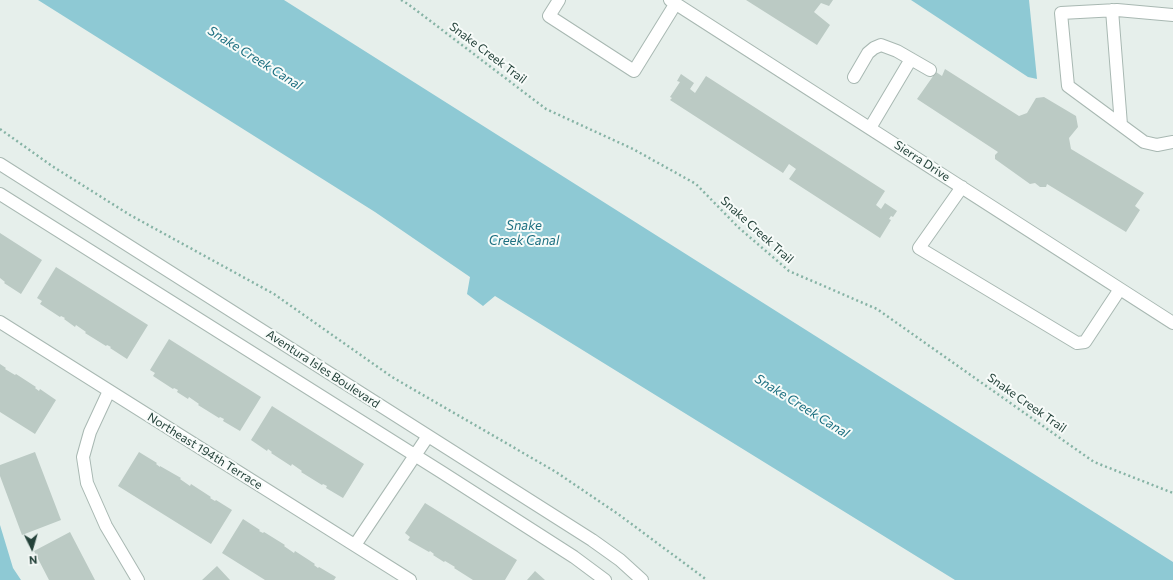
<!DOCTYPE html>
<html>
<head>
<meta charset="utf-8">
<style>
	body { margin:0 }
	#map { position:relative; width:1173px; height:580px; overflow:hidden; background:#e6efeb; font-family:Commissioner,sans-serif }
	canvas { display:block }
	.north { position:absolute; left:12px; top:528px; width:40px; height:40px; -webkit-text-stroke:3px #f7fbf9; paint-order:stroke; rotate:175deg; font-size:11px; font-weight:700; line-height:16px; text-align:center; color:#24423a }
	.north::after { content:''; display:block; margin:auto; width:14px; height:18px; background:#24423a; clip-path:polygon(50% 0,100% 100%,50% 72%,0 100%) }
</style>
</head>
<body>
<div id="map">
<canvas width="1173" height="580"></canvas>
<div class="north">N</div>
</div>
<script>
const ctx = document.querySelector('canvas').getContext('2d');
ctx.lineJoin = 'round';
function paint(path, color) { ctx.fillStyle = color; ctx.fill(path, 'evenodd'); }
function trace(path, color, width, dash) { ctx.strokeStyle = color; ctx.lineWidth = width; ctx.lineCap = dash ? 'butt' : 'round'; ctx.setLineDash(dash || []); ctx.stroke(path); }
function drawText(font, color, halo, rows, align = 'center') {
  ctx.font = font + ' Commissioner,sans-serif'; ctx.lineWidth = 4; ctx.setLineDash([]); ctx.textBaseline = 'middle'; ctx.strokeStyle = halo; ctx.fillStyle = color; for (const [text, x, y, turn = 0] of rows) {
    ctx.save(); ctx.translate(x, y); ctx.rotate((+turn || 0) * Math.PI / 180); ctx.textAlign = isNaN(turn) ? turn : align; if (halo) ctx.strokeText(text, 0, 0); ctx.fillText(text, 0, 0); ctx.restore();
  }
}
paint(new Path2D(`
	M38,0H284L1173,562V580H955L495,296L483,306L467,294L470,277L375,212Z
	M911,0H1029L1037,79L1028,77Z
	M0,525L13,568L21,580H0Z`), '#8ec9d4');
paint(new Path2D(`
	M746,0H833L829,6L821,3L814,12L830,25L817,45Z
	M945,69L1019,116L1027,113L1036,98L1044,97L1076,116L1078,127L1069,138L1071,149L1144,193L1135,206L1140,210L1126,232L1047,184L1046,187H1040L1035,183L1030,184L995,159V155L998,152L917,99L936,72L942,76Z
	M681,74L694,83L690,89L695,93L706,76L885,191L876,205L881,209L885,203L897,211L893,217L891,216L889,219L891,220L880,238L789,179L796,169L789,164L783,173L670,100L672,98L670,97L680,82L677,81Z
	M0,233L42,260L21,294L4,283L5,282L0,278Z
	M56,267L148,325L127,359L110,348L111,347L107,345L106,346L85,333L86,332L76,325L75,327L64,319L65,318L61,316L60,317L40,304L42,301L37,298Z
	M169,339L261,397L240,431L223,421L224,419L220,417L219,418L198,405L199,404L189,397L188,399L177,392L178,390L174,388L173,389L153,376L155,373L150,370Z
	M0,364L6,368L5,369L15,375L16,374L36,387L35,388L39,391L40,389L56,400L35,434L0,412Z
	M272,406L364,464L343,498L326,488L327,486L323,484L322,485L301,472L302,471L292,464L291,466L271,453L272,452L268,449L267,451L251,440Z
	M35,452L61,520L22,535L0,476V465Z
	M139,452L157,463L156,464L160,467V466L181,478L180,479L190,486L191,484L211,497L210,498L215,501L216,500L232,510L211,544L118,486Z
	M425,503L517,560L505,580H473L454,568L455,567L445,561L444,562L433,555L434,554L430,551L429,552L408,540L410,537L405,533Z
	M243,519L260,530L259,531L263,533L264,532L285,545L284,546L294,553L295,551L315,564L314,565L318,568L319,567L336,577L334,580H265L222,553Z
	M70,532L95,580H49L34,551Z
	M217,566L230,580H202Z
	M535,571L545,580H527Z`), '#bbcac4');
const minor = new Path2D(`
	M559,0L549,16L634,71L676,3
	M670,0L1173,323
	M1112,10L1121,125
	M1173,15L1117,10L1061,13L1068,86L1144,142L1157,145L1173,142
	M854,77L868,53L874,48L881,45L897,51L930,70
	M870,128L911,59
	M0,164L592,540L620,560L642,580
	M962,187L919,248L1077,343L1085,342L1120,289
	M0,194L443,473L574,557L605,580
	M0,322L410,580
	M109,391L90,432L83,457L87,483L106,526L138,580
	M355,545L428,436`);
trace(minor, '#a8b8b2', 14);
trace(new Path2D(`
	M401,0L408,4L546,109L633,149L696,184L738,227L789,271L877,309L1094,462L1173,493
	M0,129L52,166L130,215L274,294L392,377L556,472L618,514L707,580`), '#86b3a5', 2.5, [2, 3]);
trace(minor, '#fff', 12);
drawText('12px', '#24423a', '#f7fbf9', [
	["Snake Creek Trail",488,53,37],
	["Sierra Drive",922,161,33],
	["Snake Creek Trail",757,230,42],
	["Aventura Isles Boulevard",323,369,33],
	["Snake Creek Trail",1027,403,35],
	["Northeast 194th Terrace",205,451,32]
]);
drawText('italic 13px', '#1c6f80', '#f7fbf9', [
	["Snake Creek Canal",255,58,32],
	["Snake",524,226],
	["Creek Canal",524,241],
	["Snake Creek Canal",802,406,32]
]);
</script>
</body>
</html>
